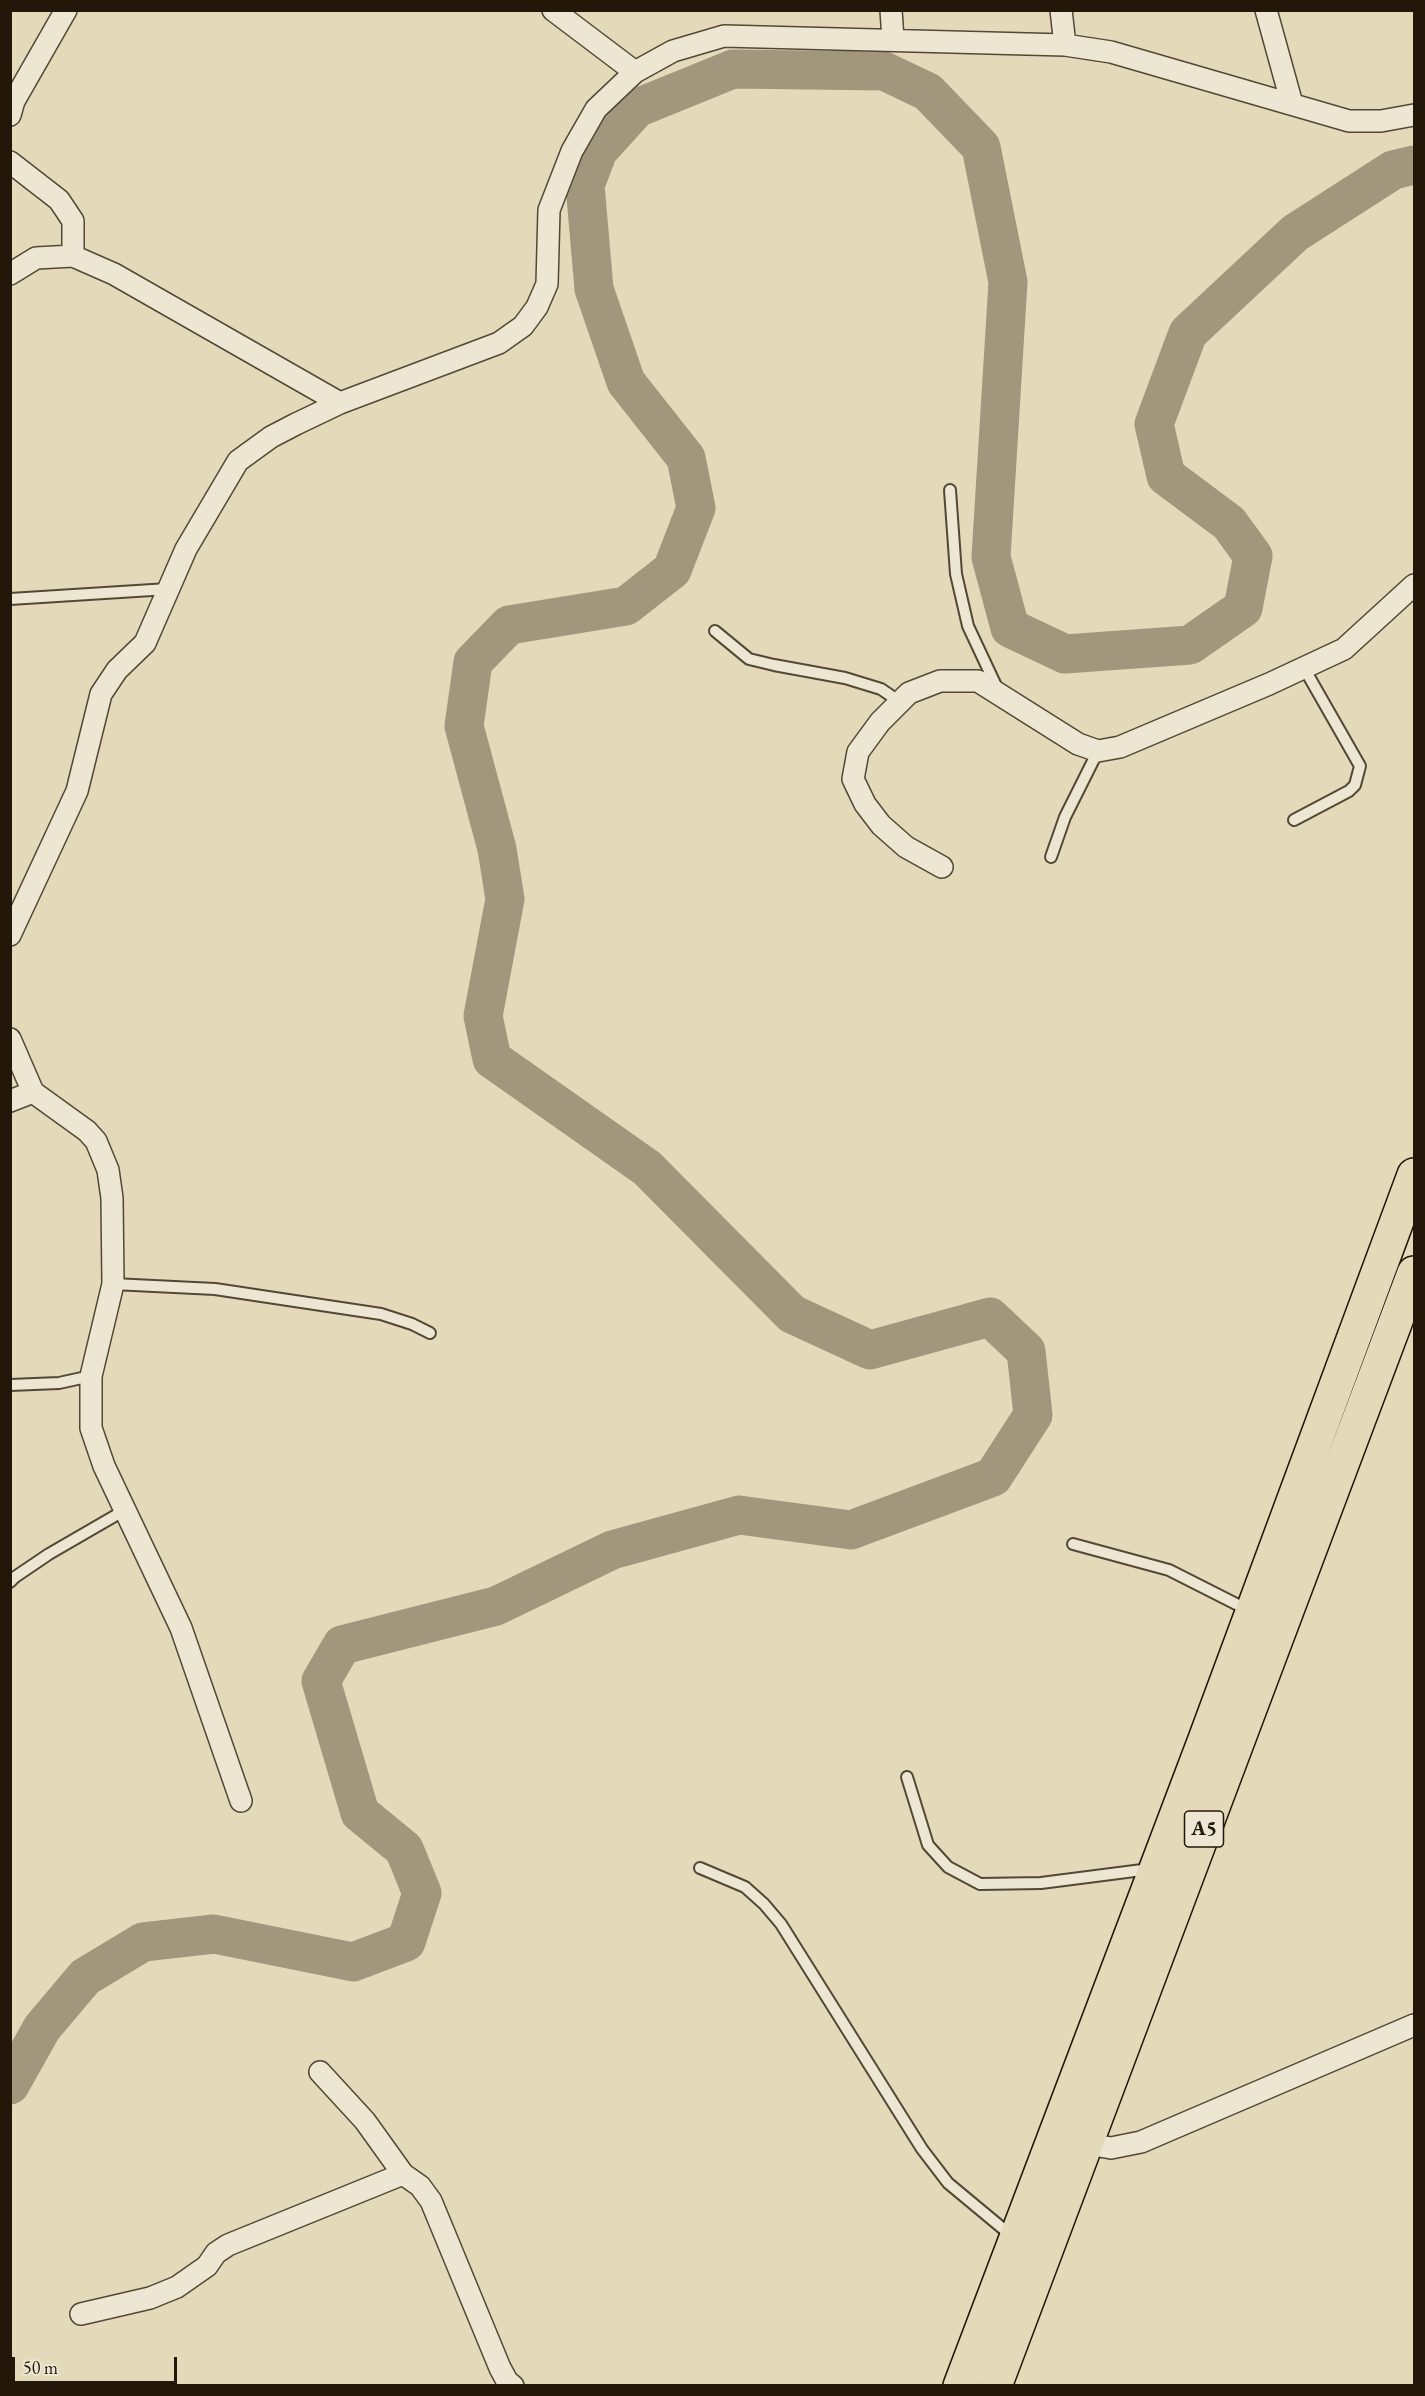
<!DOCTYPE html>
<html>
<head>
<meta charset="utf-8">
<style>
	body { margin:0 }
	#map { position:relative; width:1425px; height:2396px; overflow:hidden; background:#e4d9b9; font-family:"EB Garamond",serif }
	canvas { display:block }
	.frame { position:absolute; inset:0; border:12px solid #221709; pointer-events:none }
	.scale { position:absolute; left:12px; top:2357px; width:165px; height:27px; box-sizing:border-box; border:3px solid #221709; border-top:0; padding-left:8px; font-size:18px; line-height:21px; white-space:nowrap; color:#221709; -webkit-text-stroke:4px #ede6d2; paint-order:stroke }
</style>
</head>
<body>
<div id="map">
<canvas width="1425" height="2396"></canvas>
<div class="frame"></div>
<div class="scale">50 m</div>
</div>
<script>
const ctx = document.querySelector('canvas').getContext('2d');
ctx.lineJoin = 'round';
function trace(path, color, width, dash) { ctx.strokeStyle = color; ctx.lineWidth = width; ctx.lineCap = dash ? 'butt' : 'round'; ctx.setLineDash(dash || []); ctx.stroke(path); }
function drawText(font, color, halo, rows, align = 'center') {
  ctx.font = font + ' "EB Garamond",serif'; ctx.lineWidth = 4.5; ctx.setLineDash([]); ctx.textBaseline = 'middle'; ctx.strokeStyle = halo; ctx.fillStyle = color; for (const [text, x, y, turn = 0] of rows) {
    ctx.save(); ctx.translate(x, y); ctx.rotate((+turn || 0) * Math.PI / 180); ctx.textAlign = isNaN(turn) ? turn : align; if (halo) ctx.strokeText(text, 0, 0); ctx.fillText(text, 0, 0); ctx.restore();
  }
}
trace(new Path2D(`
	M10,2085L42,2028L85,1977L143,1942L214,1934L353,1962L406,1942L422,1893L404,1849L360,1813L321,1681L342,1645L496,1606L612,1550L739,1515L851,1530L993,1477L1033,1415L1026,1351L990,1317L870,1350L792,1314L647,1168L492,1059L483,1016L505,899L497,849L464,726L473,662L509,625L626,606L672,570L696,508L686,458L626,382L594,289L585,185L598,151L637,108L733,69L884,71L928,92L981,147L1008,282L991,557L1010,628L1065,654L1190,645L1243,608L1253,556L1229,523L1166,476L1154,424L1188,333L1295,233L1393,170L1414,165`), '#a2977d', 39);
const lane = new Path2D(`
	M950,490L956,574L968,626L998,690
	M10,599L168,589
	M715,631L749,659L774,665L845,678L881,689L900,702
	M1294,820L1349,791L1355,785L1360,766L1304,668
	M1051,857L1065,817L1098,751
	M113,1284L215,1289L381,1314L412,1324L430,1333
	M10,1385L59,1383L91,1376
	M1073,1544L1169,1570L1250,1611
	M10,1582L15,1577L49,1554L125,1510
	M907,1777L928,1845L948,1867L980,1884L1041,1883L1150,1869
	M700,1868L745,1887L764,1904L781,1924L922,2149L948,2183L1013,2237`);
const street = new Path2D(`
	M553,10L635,72
	M891,10L893,39
	M1061,10L1065,45
	M1266,10L1292,104
	M10,115L14,101L66,10
	M10,162L59,200L73,221V256
	M10,274L36,258L73,256L114,274L340,403
	M942,867L906,847L881,825L865,804L853,779L858,752L880,722L909,693L940,681H978L1078,744L1098,751L1120,747L1269,684L1344,649L1414,585
	M10,935L77,791L101,694L117,670L145,643L186,549L238,461L271,437L296,424L340,403L499,343L523,326L537,307L547,284L549,210L572,151L596,109L635,72L673,51L724,36L1065,45L1111,52L1349,121H1381L1414,115
	M10,1039L33,1092L87,1131L96,1141L108,1170L112,1198L113,1284L91,1376V1428L104,1466L181,1628L241,1801
	M10,1101L33,1092
	M320,2072L365,2121L403,2174L420,2186L431,2201L500,2368L507,2381L513,2386
	M1088,2144L1111,2148L1141,2142L1414,2025
	M81,2314L150,2298L177,2287L207,2266L216,2253L228,2245L403,2174`);
const highway = new Path2D(`
	M960,2386L1204,1742L1414,1175
	M995,2386L1414,1273`);
trace(lane, '#524835', 14);
trace(street, '#524835', 24);
trace(highway, '#221709', 36);
trace(lane, '#ede6d2', 10);
trace(street, '#ede6d2', 21);
trace(highway, '#e4d9b9', 33);
for (const [x, y, w] of [
	[1204,1829,39]
]) { const box = new Path2D(); box.roundRect(x - w / 2, y - 18, w, 36, 4.5); ctx.fillStyle = '#ede6d2'; ctx.fill(box); trace(box, '#221709', 1.5); }
drawText('bold 21px', '#221709', null, [
	["A5",1204,1829]
]);
</script>
</body>
</html>
